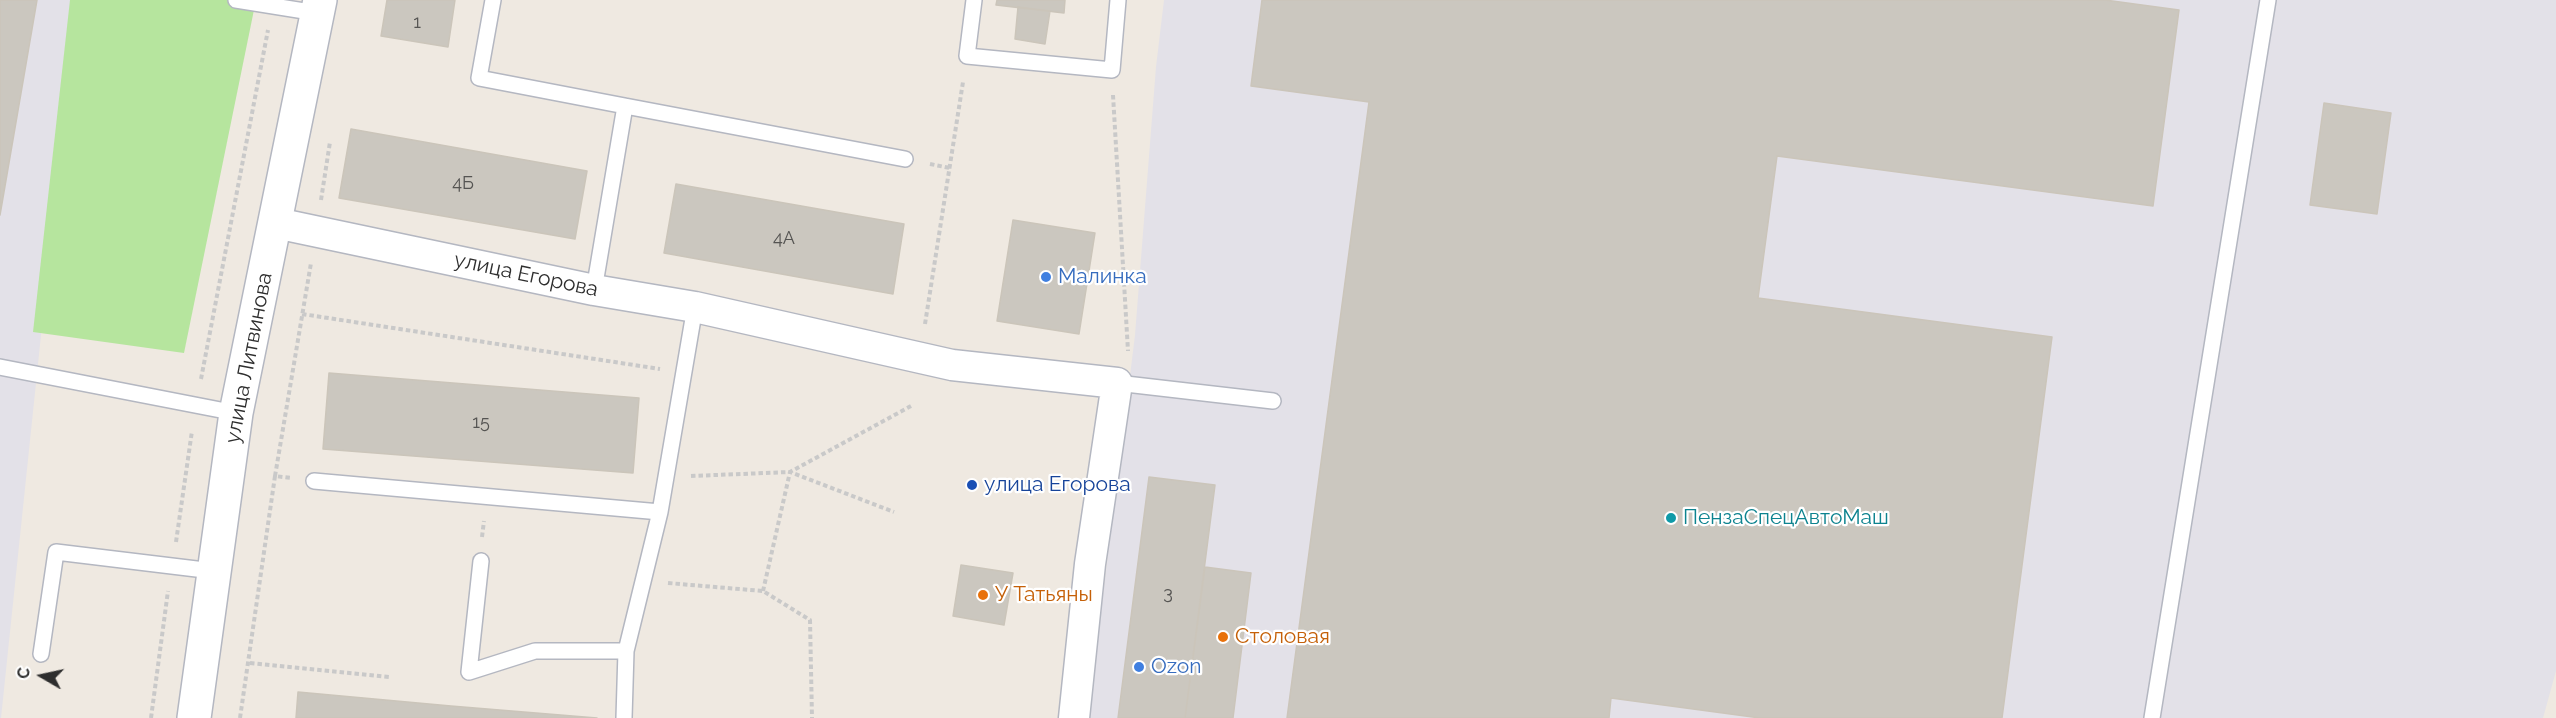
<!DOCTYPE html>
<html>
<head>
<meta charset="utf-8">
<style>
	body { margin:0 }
	#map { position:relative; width:2556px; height:718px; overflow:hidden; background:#efe9e1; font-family:Raleway,sans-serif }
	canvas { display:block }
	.north { position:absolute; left:12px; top:646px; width:60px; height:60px; -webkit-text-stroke:4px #fff; paint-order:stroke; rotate:279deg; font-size:16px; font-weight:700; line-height:24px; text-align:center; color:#2e2e2e }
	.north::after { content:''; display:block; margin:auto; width:21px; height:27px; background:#2e2e2e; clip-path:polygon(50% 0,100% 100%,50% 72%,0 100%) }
</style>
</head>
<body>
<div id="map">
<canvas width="2556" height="718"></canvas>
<div class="north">С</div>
</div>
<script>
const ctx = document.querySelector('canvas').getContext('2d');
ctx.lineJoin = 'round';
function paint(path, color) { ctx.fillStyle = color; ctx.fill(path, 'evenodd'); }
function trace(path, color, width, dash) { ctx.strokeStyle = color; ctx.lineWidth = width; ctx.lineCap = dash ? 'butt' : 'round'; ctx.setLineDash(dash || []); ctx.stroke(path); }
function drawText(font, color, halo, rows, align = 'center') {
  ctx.font = font + ' Raleway,sans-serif'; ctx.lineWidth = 4.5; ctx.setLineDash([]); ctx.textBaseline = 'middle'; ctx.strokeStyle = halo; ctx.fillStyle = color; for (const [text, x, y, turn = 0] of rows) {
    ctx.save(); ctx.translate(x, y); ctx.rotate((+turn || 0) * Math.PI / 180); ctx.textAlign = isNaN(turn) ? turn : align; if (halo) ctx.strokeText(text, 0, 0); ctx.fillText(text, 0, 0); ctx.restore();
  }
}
paint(new Path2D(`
	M0,0H76L1,718H0Z
	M1164,0H2556V671L2543,718H1088L1135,335L1156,67Z`), '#e3e1e8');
paint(new Path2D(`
	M70,0H256L184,353L33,332Z`), '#b6e59e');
const building = new Path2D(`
	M0,0H37L0,215Z
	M387,0H455L448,47L381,36Z
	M997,0H1065L1064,13L996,5Z
	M1262,0H2105L2179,10L2153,206L1777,156L1758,298L2052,337L2002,718H1760L1611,698L1609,718H1287L1369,102L1251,86Z
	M1018,7L1050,11L1045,44L1015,39Z
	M2324,103L2391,113L2377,214L2310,205Z
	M351,129L587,171L575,239L339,198Z
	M676,184L904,224L893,294L664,253Z
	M1013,220L1095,233L1079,334L997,321Z
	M329,373L639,398L633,473L323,449Z
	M1149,477L1215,485L1185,718H1118Z
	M961,565L1013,573L1004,625L953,616Z
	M1205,567L1251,573L1233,718H1185Z
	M298,692L451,706L597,718H296Z`);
paint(building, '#cbc7bf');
trace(building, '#cbc5ba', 1.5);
const service = new Path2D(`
	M236,0L317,13
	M493,0L479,78L625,106L594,290
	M974,0L967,56L1112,70L1118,0
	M625,106L905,159
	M0,367L236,413
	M1117,383L1273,401
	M314,481L660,512L626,651H535L469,672L481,561
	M660,512L695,307
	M41,654L56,552L213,571
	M624,718L626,651
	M2152,718L2268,0`);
const minor = new Path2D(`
	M276,223L594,290L695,307L952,365L1117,383L1090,564L1074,718`);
const secondary = new Path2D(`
	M194,718L236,413L320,0`);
trace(service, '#b4b7c1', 18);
trace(minor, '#b4b7c1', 33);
trace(secondary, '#b4b7c1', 36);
trace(new Path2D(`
	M1113,95L1128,351
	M930,164L950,168
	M321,200L330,142
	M302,314L660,369
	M925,324L963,82
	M201,379L268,30
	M275,476L311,263
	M691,476L790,472L911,406
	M482,537L484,521
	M176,542L192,431
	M668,583L763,591L810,620L812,718
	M763,591L790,472L894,512
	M250,663L389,677
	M151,718L168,591
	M240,718L275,476L291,478`), '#c9c9c9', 4, [4.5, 3]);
trace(service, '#fff', 15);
trace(minor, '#fff', 30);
trace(secondary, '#fff', 33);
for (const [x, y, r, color] of [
	[1046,277,6,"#3f7fe0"],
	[972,485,6,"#1a4fb4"],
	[1671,518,6,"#0f9aa8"],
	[983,595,6,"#e8710a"],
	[1223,637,6,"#e8710a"],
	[1139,667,6,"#3f7fe0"]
]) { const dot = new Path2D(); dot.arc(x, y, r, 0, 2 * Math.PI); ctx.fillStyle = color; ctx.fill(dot); trace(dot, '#fff', 2); }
drawText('18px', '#555452', null, [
	["1",417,23],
	["4Б",463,184],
	["4А",784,239],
	["15",481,423],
	["3",1168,594]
]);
drawText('21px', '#2e2e2e', '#fff', [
	["улица Егорова",526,275,12],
	["улица Литвинова",249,358,-79]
]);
drawText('21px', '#366cbe', '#fff', [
	["Малинка",1058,277],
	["Ozon",1151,667]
], 'left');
drawText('21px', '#164399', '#fff', [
	["улица Егорова",984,485]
], 'left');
drawText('21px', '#0d838f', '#fff', [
	["ПензаСпецАвтоМаш",1683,518]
], 'left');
drawText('21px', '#c56008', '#fff', [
	["У Татьяны",995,595],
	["Столовая",1235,637]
], 'left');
</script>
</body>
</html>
